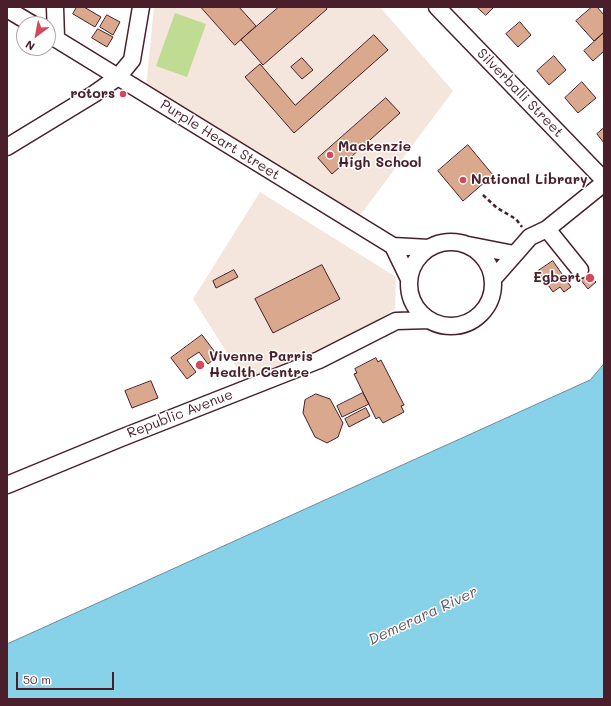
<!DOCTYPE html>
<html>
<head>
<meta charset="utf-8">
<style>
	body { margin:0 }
	#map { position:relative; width:611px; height:706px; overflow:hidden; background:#fff; font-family:Mali,sans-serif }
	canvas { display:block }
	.frame { position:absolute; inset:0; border:8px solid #4a1f2b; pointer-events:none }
	.north { position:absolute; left:16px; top:16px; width:40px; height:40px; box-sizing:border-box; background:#fff; border:1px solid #b7a5aa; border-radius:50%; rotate:212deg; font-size:11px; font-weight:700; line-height:16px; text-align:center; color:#4a1f2b }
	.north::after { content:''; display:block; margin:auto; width:14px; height:18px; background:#d1495b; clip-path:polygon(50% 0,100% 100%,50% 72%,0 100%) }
	.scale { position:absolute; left:16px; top:672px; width:98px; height:18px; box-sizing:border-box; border:2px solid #4a1f2b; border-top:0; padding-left:5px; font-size:12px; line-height:14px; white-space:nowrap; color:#4a1f2b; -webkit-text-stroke:3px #fff; paint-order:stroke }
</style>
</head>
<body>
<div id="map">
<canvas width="611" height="706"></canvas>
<div class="frame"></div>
<div class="north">N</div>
<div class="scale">50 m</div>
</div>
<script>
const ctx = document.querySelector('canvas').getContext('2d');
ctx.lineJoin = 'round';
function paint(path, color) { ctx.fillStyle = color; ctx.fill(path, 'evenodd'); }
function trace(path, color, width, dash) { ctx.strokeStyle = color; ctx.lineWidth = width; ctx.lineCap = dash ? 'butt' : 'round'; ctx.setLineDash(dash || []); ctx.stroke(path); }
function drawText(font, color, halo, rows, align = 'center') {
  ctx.font = font + ' Mali,sans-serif'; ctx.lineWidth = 3; ctx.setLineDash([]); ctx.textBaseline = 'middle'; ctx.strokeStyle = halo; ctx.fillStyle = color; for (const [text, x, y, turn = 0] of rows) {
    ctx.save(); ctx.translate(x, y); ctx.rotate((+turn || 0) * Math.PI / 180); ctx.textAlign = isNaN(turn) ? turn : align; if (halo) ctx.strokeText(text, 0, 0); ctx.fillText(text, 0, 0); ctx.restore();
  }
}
paint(new Path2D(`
	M154,7H380L453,91L358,218L146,87Z
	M260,192L396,277L395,309L334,347L245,381L193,299Z`), '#f4e5dd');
paint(new Path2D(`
	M175,13L206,24L187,77L156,66Z`), '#c0db92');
const water = new Path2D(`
	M604,364V699H7V644L590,380Z`);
paint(water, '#88d2e9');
trace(water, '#6f8a9d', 1);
const building = new Path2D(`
	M77,7H84L101,17L95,27L73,14Z
	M201,7H239L256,26L235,45Z
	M279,7H326L327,9L263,65L241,40Z
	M477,7H494L486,15Z
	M592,7H597L604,15V32L594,41L576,21Z
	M107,15L120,22L113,35L100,27Z
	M520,22L531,35L518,47L506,34Z
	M98,29L113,37L107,47L92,38Z
	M604,33V51L593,61L584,51Z
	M374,35L388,50L294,133L245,77L260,64L295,105Z
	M554,56L566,70L549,85L537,71Z
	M302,58L313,70L302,79L291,67Z
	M582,82L596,98L578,113L565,98Z
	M386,98L400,113L332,174L318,158Z
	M604,128V143L597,134Z
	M468,145L493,175L463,201L438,171Z
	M553,261L571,287L564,292L560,287L553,292L538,271Z
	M322,265L340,299L273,333L255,299Z
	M234,270L238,277L216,288L213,281Z
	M587,272L596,282L588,289L580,279Z
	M202,335L218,356L208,364L199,352L187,360L196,372L187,379L171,358Z
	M376,358L378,362L381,360L404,405L401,406L404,412L383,423L379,417L376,419L354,374L357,373L355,369Z
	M151,381L158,398L132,408L125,391Z
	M363,393L369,404L342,417L337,406Z
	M316,394L330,399L343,423L338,437L327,443L315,437L303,413L305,400Z
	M366,408L370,416L349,427L345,419Z`);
paint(building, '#daa88d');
trace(building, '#4a1f2b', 1);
const minor = new Path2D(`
	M55,7L56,38
	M437,7L604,180
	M7,9L32,24
	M48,34L393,246L429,248
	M7,147L94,94L118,77L132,60L141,7
	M547,229L580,270
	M409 284a42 42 0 1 1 84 0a42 42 0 1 1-84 0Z
	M468,245L514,254
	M393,246L409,279
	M493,279L530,237L547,229L604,183
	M7,485L121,438L319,360L396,321L430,320`);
trace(minor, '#4a1f2b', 19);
trace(new Path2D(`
	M483,195L497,208L516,219L522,227`), '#4a1f2b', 2.5, [4, 3]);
trace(minor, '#fff', 16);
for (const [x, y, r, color] of [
	[123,94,4,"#d1495b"],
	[330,155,4,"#d1495b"],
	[463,180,4,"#d1495b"],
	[590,278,5,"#d1495b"],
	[200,365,5,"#d1495b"]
]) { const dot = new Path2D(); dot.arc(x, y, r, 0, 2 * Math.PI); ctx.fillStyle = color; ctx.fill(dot); trace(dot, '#fff', 1.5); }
drawText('14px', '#4a1f2b', '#fff', [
	["Silverballi Street",520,93,46],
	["Purple Heart Street",220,140,32],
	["Republic Avenue",180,414,-21]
]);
drawText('bold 14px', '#4a1f2b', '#fff', [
	["rotors",115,94,"right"],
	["Mackenzie",338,147],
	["High School",338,163],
	["National Library",471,180],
	["Egbert",581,278,"right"],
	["Vivenne Parris",209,357],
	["Health Centre",209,373]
], 'left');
drawText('italic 15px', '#5d5564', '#fff', [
	["Demerara River",423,616,-25]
]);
</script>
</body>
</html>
